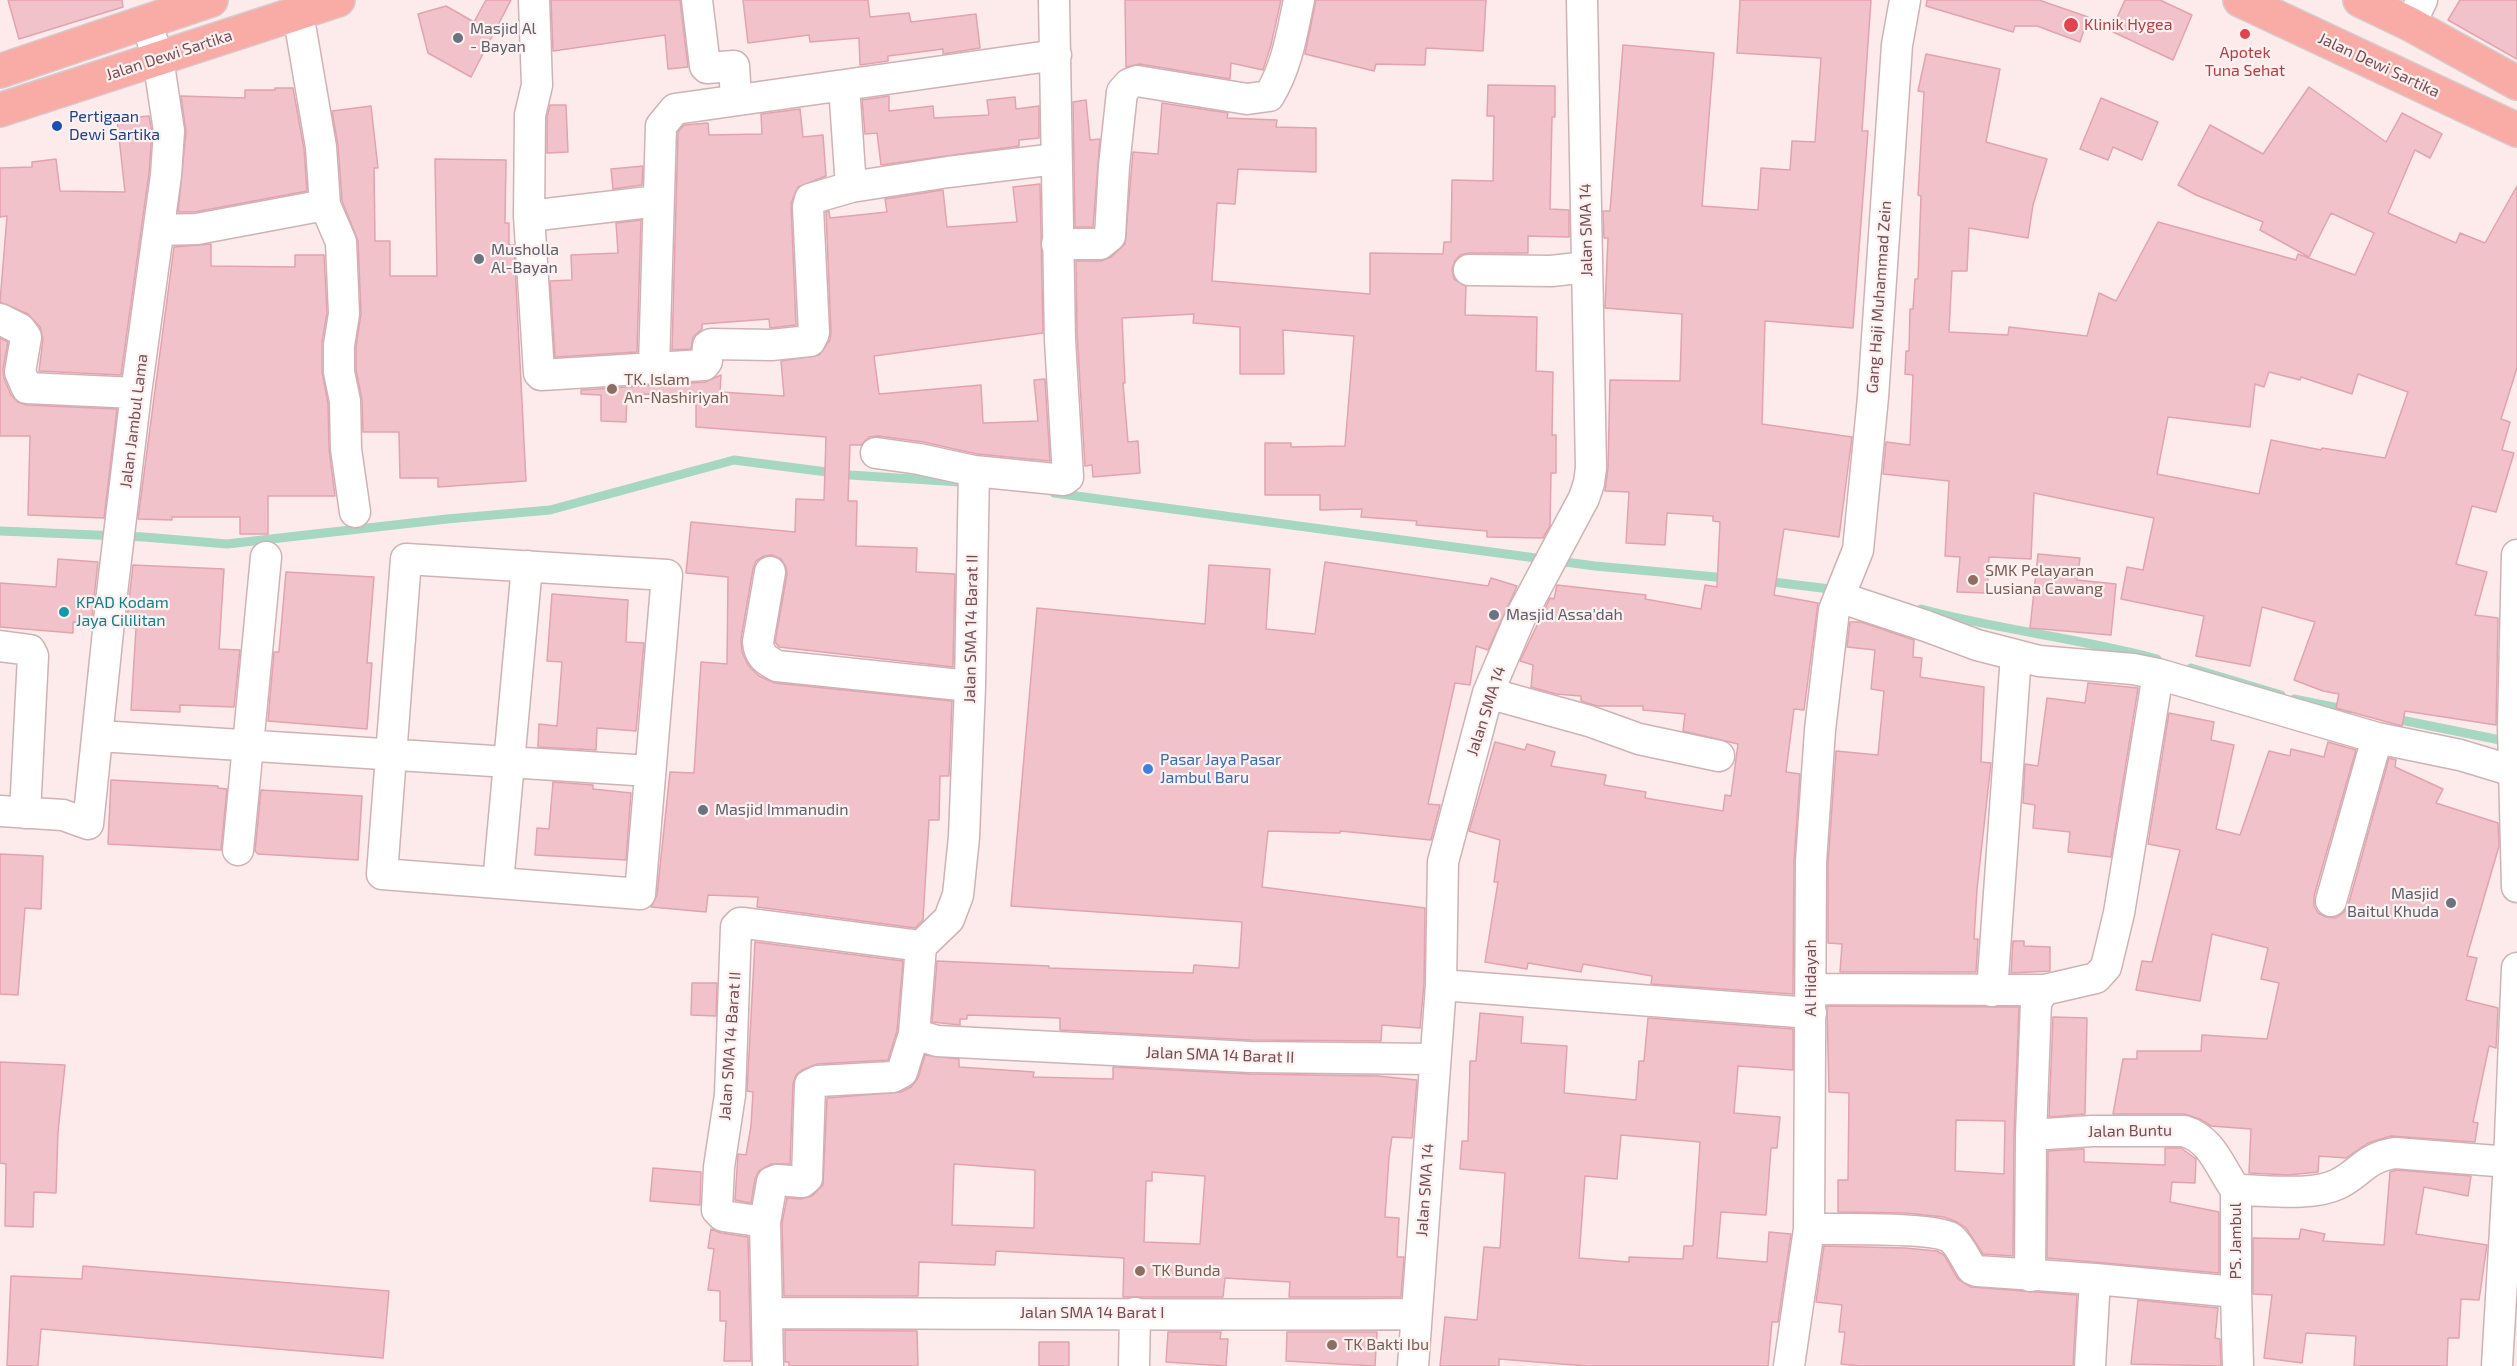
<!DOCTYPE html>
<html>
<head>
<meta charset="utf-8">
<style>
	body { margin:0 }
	canvas { display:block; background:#fcebea }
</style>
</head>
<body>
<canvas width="2517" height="1366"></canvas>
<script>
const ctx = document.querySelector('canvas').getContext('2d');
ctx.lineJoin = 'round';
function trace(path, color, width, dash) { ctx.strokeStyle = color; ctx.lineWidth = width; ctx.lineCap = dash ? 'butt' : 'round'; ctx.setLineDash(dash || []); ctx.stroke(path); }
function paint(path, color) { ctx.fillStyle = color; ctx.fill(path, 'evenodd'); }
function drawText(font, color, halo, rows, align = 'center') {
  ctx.font = font + ' "Exo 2",sans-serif'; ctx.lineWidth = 4.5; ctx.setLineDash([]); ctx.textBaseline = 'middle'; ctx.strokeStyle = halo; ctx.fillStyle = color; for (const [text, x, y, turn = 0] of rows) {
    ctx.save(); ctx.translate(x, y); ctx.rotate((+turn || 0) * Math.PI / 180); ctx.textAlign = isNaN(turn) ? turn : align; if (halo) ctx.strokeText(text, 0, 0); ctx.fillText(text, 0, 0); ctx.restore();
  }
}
trace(new Path2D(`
	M1054,493L1595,566L1727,578
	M0,531L144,537L227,544L447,519L550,510L734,460L850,475L960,482
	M1765,581L1838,590
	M1921,609C1999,630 2079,638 2157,659
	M2191,668L2281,695
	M2294,699L2348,710
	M2391,718L2510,742`), '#a5d7c3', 9);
const building = new Path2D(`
	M8,0H122L123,7L19,39Z
	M486,0H511L471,77L428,53L418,14L446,6L474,22Z
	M551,0H680L688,67L668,69L665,35L553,51Z
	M743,0H868L870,17L909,13L911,22L976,14L980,48L943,54V49L888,56V61L860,65L859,38L810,42L809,35L748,43Z
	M1125,0H1281L1271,45L1263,70L1231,63L1230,79L1140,64L1126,67Z
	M1316,0H1486L1483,51L1426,48L1425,65L1376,64L1374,71L1305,54Z
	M1740,0H1871L1862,131H1868L1853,328L1765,321L1762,424L1852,437L1839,537L1784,529L1774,595L1818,603L1804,710L1794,709L1786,772L1800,774L1794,862L1793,994L1651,984L1652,976L1583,964L1581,972L1528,963L1527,969L1485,962L1498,882H1494L1500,840L1469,831L1495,742L1525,750L1527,744L1555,752L1551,766L1606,775L1604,785L1646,792L1645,798L1723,811L1725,795L1731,796L1738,744L1683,731L1685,714L1643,710V706H1597L1581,701V696L1556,694L1531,687L1533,665L1520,661L1550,598L1554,599L1557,585L1646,595L1645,599L1701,609L1705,585L1717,587L1720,522L1713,521V516L1667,513L1665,545L1626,543L1629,492L1605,491L1608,468L1610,380L1680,381L1682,314L1605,308L1608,238H1604L1603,211H1610L1623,45L1714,53L1702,206L1758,210L1761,168L1790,170L1792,141L1815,142L1821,58L1737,53Z
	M1927,0H2039L2088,17L2080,42L2037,26H2015L2013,32L1926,6Z
	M2125,0H2160L2192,15L2173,60L2111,31Z
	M2460,0H2517V59L2448,20Z
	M1926,54L2000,69L1986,142L2047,159L2033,205L2028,238L1969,228L1967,271H1952L1949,332L2008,335L2009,327L2087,336L2099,293L2116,301L2158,222L2296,260L2298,254L2355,275L2374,233L2331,213L2309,257L2260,230L2263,222L2196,195L2178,185L2210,125L2263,154L2309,87L2386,142L2402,113L2442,134L2430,158L2415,150L2388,213L2456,243L2460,233L2485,243L2517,186V368L2501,419L2510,422L2502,450L2514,453L2496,512L2472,506L2456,564L2487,572L2475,615L2498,618L2496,725L2405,711L2402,726L2336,708L2339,694L2323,691L2294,680L2315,622L2262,607L2250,666L2196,656L2204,616L2121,599L2127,567L2143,570L2154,518L2034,493L2031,559L1989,557L1987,593L1957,592L1960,557L1945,556L1949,481L1883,474L1886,442L1910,445L1913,375L1905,374L1906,351H1909L1910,309H1913L1915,279H1918L1921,196L1918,195L1924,92L1918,91ZM2269,372L2300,380L2301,377L2352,394L2358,374L2408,392L2385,458L2322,448L2321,450L2271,440L2259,494L2157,474L2168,417L2250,427L2255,384L2264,387Z
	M1488,85L1555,86V117H1552L1550,209L1569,210V237L1528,236V253H1469L1460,255L1455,261L1452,269L1454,279L1466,286L1465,315L1537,317L1536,371L1553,372L1552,435H1556V473H1551L1550,526L1543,538L1487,537V531L1416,525L1417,521L1361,517L1362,509L1320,510V495H1265V443H1291V447L1345,446L1354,336L1283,330L1284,374H1240V327L1193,323L1194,314L1122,318L1125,383H1123L1128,442L1138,441L1140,473L1093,477L1092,465L1085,466L1077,333L1076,261H1101L1111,257L1125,244L1133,152L1158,154L1162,103L1228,113L1227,118L1277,120L1276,127L1316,128V172L1238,169L1235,204L1217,203L1212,281L1370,294V253L1443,254L1444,242H1451L1452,180L1493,181L1494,116H1487Z
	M275,88H293L304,149L307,191L195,212H178L186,132L181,96L245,98V90H275Z
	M889,96V111L933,106L934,118L989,115L987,100L1015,97L1016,109L1039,106V138L1019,140V146L881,165L877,133L865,134L862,100Z
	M2101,98L2158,122L2142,160L2113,147L2108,160L2080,149Z
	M1086,100L1090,140L1100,139L1093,227H1075L1073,102Z
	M550,105H566L568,152L547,153V117Z
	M371,106L378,168H374L375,241H390V276H437L435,159L506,160L505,223H509V245H514L526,481L438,487V478H400L399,432H363L362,400L356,370V346L361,314L358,241L342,201L338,146L332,111Z
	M800,109L803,137L823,135L826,176L798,187L791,203L796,325L770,328L769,319L702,324V329L693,337L691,349L672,350L678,132L684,125L708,123L709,135L762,134L761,114Z
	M149,116L152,132L149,173L121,375L39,371L43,339L40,327L28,314L0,302L7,216L0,217V168L32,167V162L56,159L60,191L125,192L117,119Z
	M643,166L642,185L613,189L611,169Z
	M1040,184L1043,333L874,356L879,394L981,385L983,423L1038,421L1034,380L1045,379L1050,461L977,454L923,442L878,436L869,437L861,445H850L848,501H857L856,546L917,548L916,572L955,574L953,667L779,647L775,642L787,574L786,567L781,559L772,555L764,556L756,561L753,569L741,639L742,652L748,665L759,676L775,683L952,701L949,776H940L939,820H929L923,920L915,928L757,907L758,897L708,895L706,912L651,907L657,895L670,772L694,773L701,662L727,664L728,577L686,573L691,522L795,532L796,499L824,500L826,437L696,427V396L642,394V396H627L626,422L601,421V395L581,394V390L705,382L721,375L720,392L784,396L781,361L819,355L830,340L831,332L826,212L829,211L830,218L887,212L885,199L943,190L947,227L1017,222L1013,187Z
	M641,220L637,352L555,357L550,281L572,280L571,255L618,253L616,223Z
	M211,244V266L295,267V255H324L327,313L322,342V372L328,403L329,449L335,496H268V534H240V517H172V520L138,519L174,247Z
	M0,338L8,342L3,369L4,378L11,395L18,402L26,405L117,409L104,518L28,515L30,436H0Z
	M2038,554L2080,558L2077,580L2116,584L2111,635L2030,628Z
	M58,559L98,562L91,624L73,622V633L0,627V583L56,587Z
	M1325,562L1488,586L1491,578L1517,586L1488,650L1476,646L1470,685L1455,683L1428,804L1440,805L1431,840L1340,831V833L1268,831L1262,887L1425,908L1424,984L1420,1028L1382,1025L1381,1041L1251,1040L1060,1030V1018L967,1015V1019H960V1025L932,1022L937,961L1049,966V968L1193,973L1194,965L1239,968L1242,922L1011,906L1037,608L1205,624L1209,565L1270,569L1266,629L1315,634Z
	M133,565L224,569L219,649L240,650L234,707L180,705V712L131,710L136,628L126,627Z
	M286,572L374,577L367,663H372L367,729L268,721L274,652H279Z
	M552,594L628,600L626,642L644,643L636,731L597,728L596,750L538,747L539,724L557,726L562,662L547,661Z
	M1850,622H1861L1914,640L1913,657L1922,658L1920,677L1984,687L1981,762L1991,763L1977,889L1974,939H1978L1976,972H1840L1842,944L1828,943V863L1836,751L1878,755L1884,691L1871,689L1875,650L1847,647Z
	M2088,683L2138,688L2111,857L2068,852L2070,832L2033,828L2035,805L2023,803L2025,764L2038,766L2047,698L2085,703Z
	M2169,713L2214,722L2211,740L2234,745L2216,829L2240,835L2269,751L2290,756L2291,749L2324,757L2328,742L2356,750L2314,896V906L2318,913L2326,917L2336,918L2343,913L2348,906L2389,758L2396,760L2395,767L2443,789L2436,803L2498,823L2499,846L2467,956L2477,958L2466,1000L2498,1008L2496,1048L2489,1046L2473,1122L2478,1123L2475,1142L2391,1136L2368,1143L2346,1158L2319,1156L2318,1172L2288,1175L2249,1173L2251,1129L2211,1126L2200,1119L2184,1114H2113L2123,1059H2137V1051H2201L2202,1035L2267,1039L2279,983L2261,979L2268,948L2212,934L2200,1001L2136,990L2142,961L2152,962L2180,850L2148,844Z
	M111,780L218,786V788L227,789L221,850L108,844Z
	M553,782L593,785V789L631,793L626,860L535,855L537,828L549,829Z
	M261,790L362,796L358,860L258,854L255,851Z
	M0,854L43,856L41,909L25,908L18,995L0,994Z
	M2013,941H2024V946L2050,947V971L2011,973Z
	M755,942L903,961L897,1031L888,1060L817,1064L802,1070L796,1075L793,1084L790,1164H771L759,1171L755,1179L751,1203L735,1200L738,1154L746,1155L751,1126L753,1092L747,1091Z
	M692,983H717L716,1016L691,1015Z
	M1827,1006L2019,1007L2014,1135L2013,1256L1983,1254L1966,1228L1957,1222L1944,1217L1906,1213L1838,1212V1180H1848L1849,1093L1829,1092ZM1956,1120L2005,1121L2004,1174L1955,1171Z
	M1480,1013L1523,1017L1521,1043L1567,1046L1564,1093L1636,1100L1639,1061H1644L1648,1018L1793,1029V1070L1738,1066L1734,1113L1780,1117L1777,1148H1771L1766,1215L1721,1212L1717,1258L1767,1262L1769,1232L1791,1234L1778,1322H1772L1768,1366H1587L1499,1359V1366H1440L1445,1317L1477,1320L1484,1247L1500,1248L1505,1173L1460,1169L1462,1141H1468L1470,1061H1476ZM1621,1135L1700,1142L1693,1246H1684L1683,1259L1629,1257V1262L1579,1258L1585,1176L1617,1179Z
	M2053,1017L2087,1018L2085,1114L2049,1117Z
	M925,1055L959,1059V1067L1034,1072L1033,1077L1113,1079V1067L1250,1074L1378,1076L1417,1080L1412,1138L1392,1137L1389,1157L1385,1217L1399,1218L1397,1257H1404L1401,1297H1289L1290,1282L1225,1278L1223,1297H1123L1124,1258L996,1251L995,1265L919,1262L918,1296H784L782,1223L787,1198L801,1199L812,1196L823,1185L827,1098L901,1092L911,1087L918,1078ZM954,1164L1035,1170L1034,1228L952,1225ZM1152,1172L1205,1176L1200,1244L1144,1242L1146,1181H1152Z
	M0,1062L65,1065L58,1132L56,1193L34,1192L33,1227L5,1226L6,1164L0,1163Z
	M2165,1148H2181L2196,1159L2195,1183L2172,1182L2170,1202L2219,1212V1273L2047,1258L2048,1151L2084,1149V1162L2165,1165Z
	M653,1168L701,1172L700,1205L650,1201Z
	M2396,1170L2471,1176L2468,1196L2424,1187L2416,1234L2487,1245L2479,1300L2461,1299L2459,1338H2448L2447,1366H2354L2356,1336L2306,1333L2302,1363L2264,1358L2272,1295L2253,1294V1238L2299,1239L2301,1229L2325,1234L2323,1241L2384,1245L2390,1172Z
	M711,1229L721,1233L748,1237L751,1361H724L726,1321H720V1291L708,1290L714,1249L708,1248Z
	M1824,1246L1905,1248L1937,1251L1944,1255L1958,1279L1971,1287L2077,1295L2073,1366H1860L1841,1364L1845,1332H1839L1842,1305L1816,1302Z
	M83,1266L389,1291L383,1358L41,1329L38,1366H7L11,1276L82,1279Z
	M2138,1300L2218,1308L2215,1338L2220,1339L2221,1366L2131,1364Z
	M785,1330L917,1331L918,1366H789V1362H785Z
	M1168,1332H1221L1220,1339H1228L1226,1366L1166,1362Z
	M1287,1332H1377L1375,1366L1286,1361Z
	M1039,1342H1069V1366H1039Z`);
paint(building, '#f1c2c9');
trace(building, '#e3a3ad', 1.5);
const street = new Path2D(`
	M534,0L537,85L530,115L529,216L539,373L541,375L704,365L707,361L708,346L711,344L771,345L810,341L814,333L808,207L810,199L851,187L948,172L1056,159
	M697,0L705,66L707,68L734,66L736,99
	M298,13L321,147L325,205L341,242L344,314L339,345V372L345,401L346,449L355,512
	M2410,24L2422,0
	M844,86L851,187
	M529,216L658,201
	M159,230L197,229L325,205
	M1057,244H1100L1110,236L1114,166L1122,92L1129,84L1137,81L1247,99L1269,96C1287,67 1292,33 1299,0
	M1469,270L1551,271L1587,267
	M0,319L20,329L26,337L20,372L27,388L136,393
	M654,367L661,126L675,109L1056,55
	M876,453L919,459L974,471L1064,480L1068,477L1060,340L1054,0
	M2517,555L2513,727L2517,887
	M406,559L667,575L640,894L382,874Z
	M770,572L758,642C759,656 766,660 777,666L970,686
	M1839,597L1926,626L1977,645L2039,661L2133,669L2158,674L2377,738L2460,755L2513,771
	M0,646L30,650L33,656L25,813
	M1488,693L1589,721L1639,739L1719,756
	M99,736L650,771
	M0,811L63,815L88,824L112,593L136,393L166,175L169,131L158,58L146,21
	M238,850L266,557
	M498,883L527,566
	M2331,901L2377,738
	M921,946L914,1034L937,1041L1250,1057L1434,1059
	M1441,985L1811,1013
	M1812,989L2044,990
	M1992,991L2016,655
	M2031,1135L2092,1131H2184C2212,1139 2220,1168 2236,1190
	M2236,1190C2266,1190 2311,1197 2338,1184C2362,1172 2364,1158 2395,1153L2509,1162
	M765,1222L772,1182L777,1180L802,1182L807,1178L810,1085L818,1081L893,1077L902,1072L914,1034
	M1809,1229C1834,1229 1935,1227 1951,1238C1960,1245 1966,1260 1972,1269L1977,1271L2095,1279L2236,1292L2238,1366
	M2030,1276L2031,1135L2036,1002L2044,990L2096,978L2106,967L2119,913L2158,674
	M2236,1292V1190
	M767,1313C983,1313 1200,1316 1416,1314
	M768,1366L765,1222L723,1216L717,1210L719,1167L730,1095L736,927L740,923H744L921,946L949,919L958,895L964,837L970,686L974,471
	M1134,1366L1135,1313
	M1413,1366L1441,985L1443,862L1488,693L1520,618L1584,498L1589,483L1591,468L1582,0
	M1789,1366L1809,1229L1811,862L1820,730L1834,610L1858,550L1873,397L1897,45L1905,0
	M2090,1366L2095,1279
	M2497,1366L2509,1162L2517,968`);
const primary = new Path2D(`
	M2240,0L2517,130
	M2360,0L2410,24L2517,83
	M0,71L211,0
	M0,110L338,0`);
trace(street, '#d0b2b5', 33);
trace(primary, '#d6cacc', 36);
trace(street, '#fff', 30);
trace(primary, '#f8aca5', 33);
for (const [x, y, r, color] of [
	[2071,25,8,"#e0444e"],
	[2245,34,6,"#e0444e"],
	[458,38,6,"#6b7280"],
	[57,126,6,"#1a4fb4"],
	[479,259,6,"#6b7280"],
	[612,389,6,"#8d6e63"],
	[1973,580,6,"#8d6e63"],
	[64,612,6,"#0f9aa8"],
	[1494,615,6,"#6b7280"],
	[1148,769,6,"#3f7fe0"],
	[703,810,6,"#6b7280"],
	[2451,903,6,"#6b7280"],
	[1140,1271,6,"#8d6e63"],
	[1332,1345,6,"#8d6e63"]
]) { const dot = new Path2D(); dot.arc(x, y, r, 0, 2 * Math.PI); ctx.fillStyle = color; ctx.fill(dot); trace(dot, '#fef1f0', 2); }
drawText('16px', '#be3a42', '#fef1f0', [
	["Klinik Hygea",2084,25],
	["Apotek",2245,53,"center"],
	["Tuna Sehat",2245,71,"center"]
], 'left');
drawText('16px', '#5b616d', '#fef1f0', [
	["Masjid Al",470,29],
	["- Bayan",470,47],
	["Musholla",491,250],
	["Al-Bayan",491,268],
	["Masjid Assa'dah",1506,615],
	["Masjid Immanudin",715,810],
	["Masjid",2439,894,"right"],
	["Baitul Khuda",2439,912,"right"]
], 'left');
drawText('16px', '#764d55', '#fef1f0', [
	["Jalan Dewi Sartika",169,55,-18],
	["Jalan Dewi Sartika",2379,65,25],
	["Jalan SMA 14",1586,230,-91],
	["Gang Haji Muhammad Zein",1879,297,-86],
	["Jalan Jambul Lama",134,421,-83],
	["Jalan SMA 14 Barat II",971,629,-89],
	["Jalan SMA 14",1486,711,-72],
	["Al Hidayah",1811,978,-90],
	["Jalan SMA 14 Barat II",730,1046,-86],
	["Jalan SMA 14 Barat II",1220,1055,2],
	["Jalan Buntu",2130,1131,-1],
	["Jalan SMA 14",1425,1190,-86],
	["PS. Jambul",2236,1241,-90],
	["Jalan SMA 14 Barat I",1092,1313]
]);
drawText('16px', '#164399', '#fef1f0', [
	["Pertigaan",69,117],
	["Dewi Sartika",69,135]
], 'left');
drawText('16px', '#785e54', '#fef1f0', [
	["TK. Islam",624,380],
	["An-Nashiriyah",624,398],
	["SMK Pelayaran",1985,571],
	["Lusiana Cawang",1985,589],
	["TK Bunda",1152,1271],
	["TK Bakti Ibu",1344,1345]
], 'left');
drawText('16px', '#0d838f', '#fef1f0', [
	["KPAD Kodam",76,603],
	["Jaya Cililitan",76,621]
], 'left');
drawText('16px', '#366cbe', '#fef1f0', [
	["Pasar Jaya Pasar",1160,760],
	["Jambul Baru",1160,778]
], 'left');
</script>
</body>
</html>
